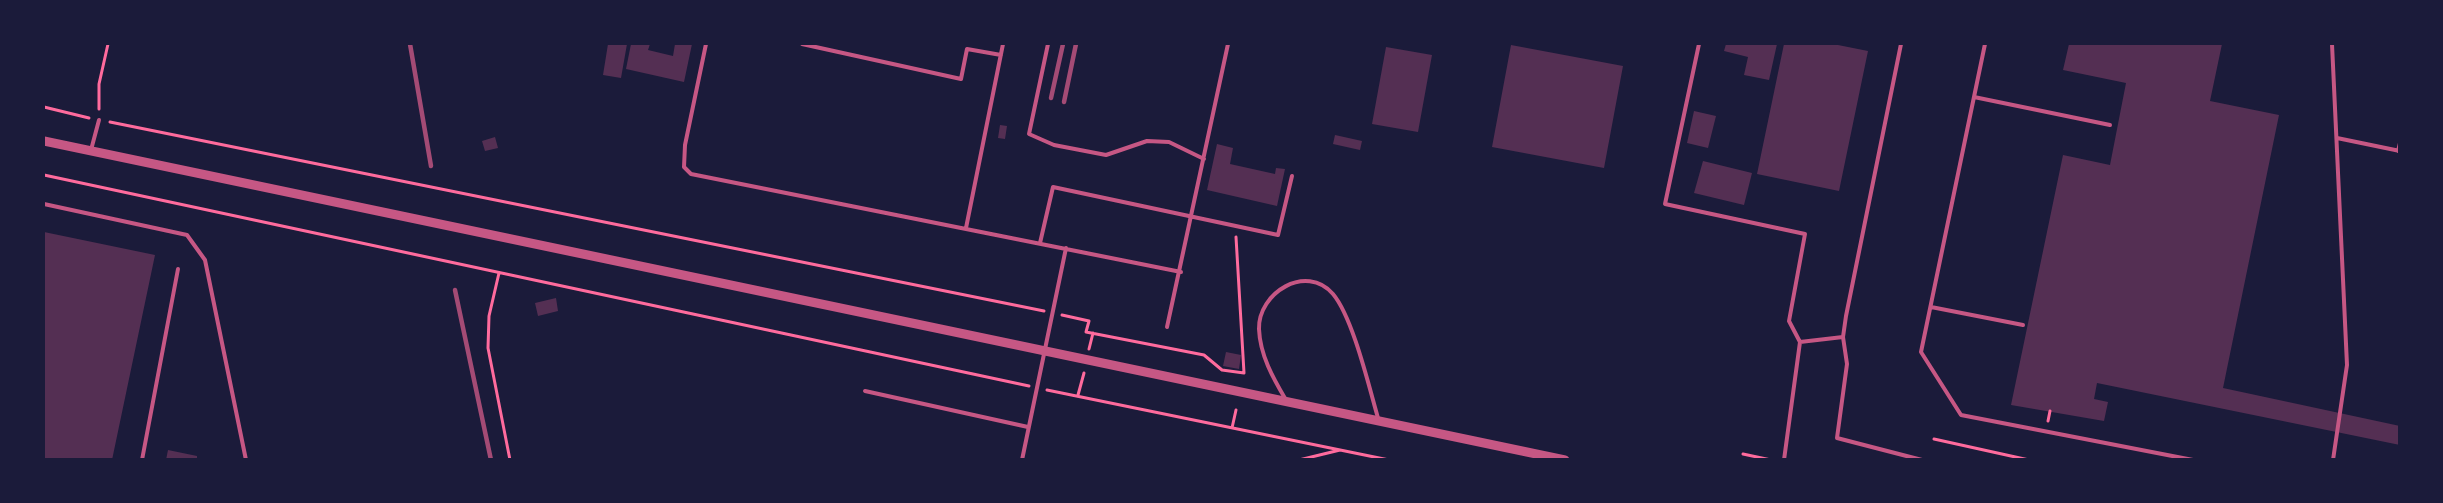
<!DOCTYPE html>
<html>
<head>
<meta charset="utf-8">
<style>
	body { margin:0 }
	#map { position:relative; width:2443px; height:503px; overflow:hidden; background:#1b1b3a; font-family:Roboto,sans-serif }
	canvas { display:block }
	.frame { position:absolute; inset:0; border:45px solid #1b1b3a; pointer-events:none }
</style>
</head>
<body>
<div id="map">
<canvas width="2443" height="503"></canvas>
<div class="frame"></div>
</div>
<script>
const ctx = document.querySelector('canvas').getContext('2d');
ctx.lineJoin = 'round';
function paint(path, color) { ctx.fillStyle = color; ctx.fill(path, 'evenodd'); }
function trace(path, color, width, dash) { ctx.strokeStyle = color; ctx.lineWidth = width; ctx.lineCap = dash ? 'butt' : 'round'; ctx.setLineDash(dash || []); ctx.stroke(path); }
paint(new Path2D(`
	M608,44H627L621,78L603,75Z
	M631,44H650L648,50L673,56L675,44H692L684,82L626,69Z
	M1726,44H1777L1769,80L1744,75L1748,57L1724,51Z
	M1784,44H1833L1868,51L1839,191L1757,174Z
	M2069,44H2222L2210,101L2279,115L2223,388L2400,426V445L2097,383L2094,399L2108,402L2104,421L2011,405L2063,155L2110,165L2126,83L2063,70Z
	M1511,45L1623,66L1604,168L1492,147Z
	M1386,47L1432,55L1418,132L1372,124Z
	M1694,111L1716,116L1708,148L1687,143Z
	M1000,125L1007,126L1005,139L998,138Z
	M1335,135L1362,141L1360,150L1333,144Z
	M495,137L498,148L485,151L482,141Z
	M1217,144L1233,148L1230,164L1275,174L1276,168L1285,169L1277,206L1207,190Z
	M1703,161L1752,173L1744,205L1694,193Z
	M44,232L155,255L112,460H44Z
	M556,298L558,311L538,316L535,303Z
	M1226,352L1241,355L1239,369L1223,366Z
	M168,450L197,456V460H166Z`), '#542f53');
trace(new Path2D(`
	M44,107L89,118
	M99,109V84L108,44
	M110,122L1044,311
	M44,175L1029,386
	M499,273L489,316L488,348L510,460
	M1062,315L1089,321L1086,332L1204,355L1222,370L1244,373L1236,237
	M1089,349L1093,333
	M1047,390L1389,460
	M1078,395L1084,373
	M2048,421L2050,411
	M1232,428L1236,410
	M1934,439L2029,460
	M1743,454L1771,460
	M1299,460L1340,450`), '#ff6b9d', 3);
trace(new Path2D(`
	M706,44L685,145L684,167L691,174L1181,272
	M802,44L961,79L967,49L1001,55
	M1048,44L1029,134L1054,145L1106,155L1147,141L1169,142L1204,159
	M1699,44L1665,204L1805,234L1789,321L1800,342L1784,460
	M1901,44L1846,316L1843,337L1847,364L1837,438L1922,460
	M1985,44L1921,352L1961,415L2193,460
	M2332,44L2347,365L2333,460
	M1974,97L2110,125
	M2337,138L2400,151
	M91,150L99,120
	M2398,151L2400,143
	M44,204L187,235L205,260L246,460
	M966,228L1003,44
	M1040,243L1053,187L1278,235L1292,176
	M1931,307L2023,325
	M1167,327L1228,44
	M1800,342L1843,337
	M865,391L1028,427
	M1286,400C1273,378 1260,355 1259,329C1258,293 1306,263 1333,294C1353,318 1369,387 1378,418
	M142,460L178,269
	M1022,460L1066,248`), '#c65784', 4);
trace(new Path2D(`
	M44,141L1565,460`), '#c65784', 9);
trace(new Path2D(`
	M410,44L431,166
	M1051,98L1063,44
	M1064,102L1076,44
	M455,290L491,460`), '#a44b75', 4.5);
</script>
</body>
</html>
